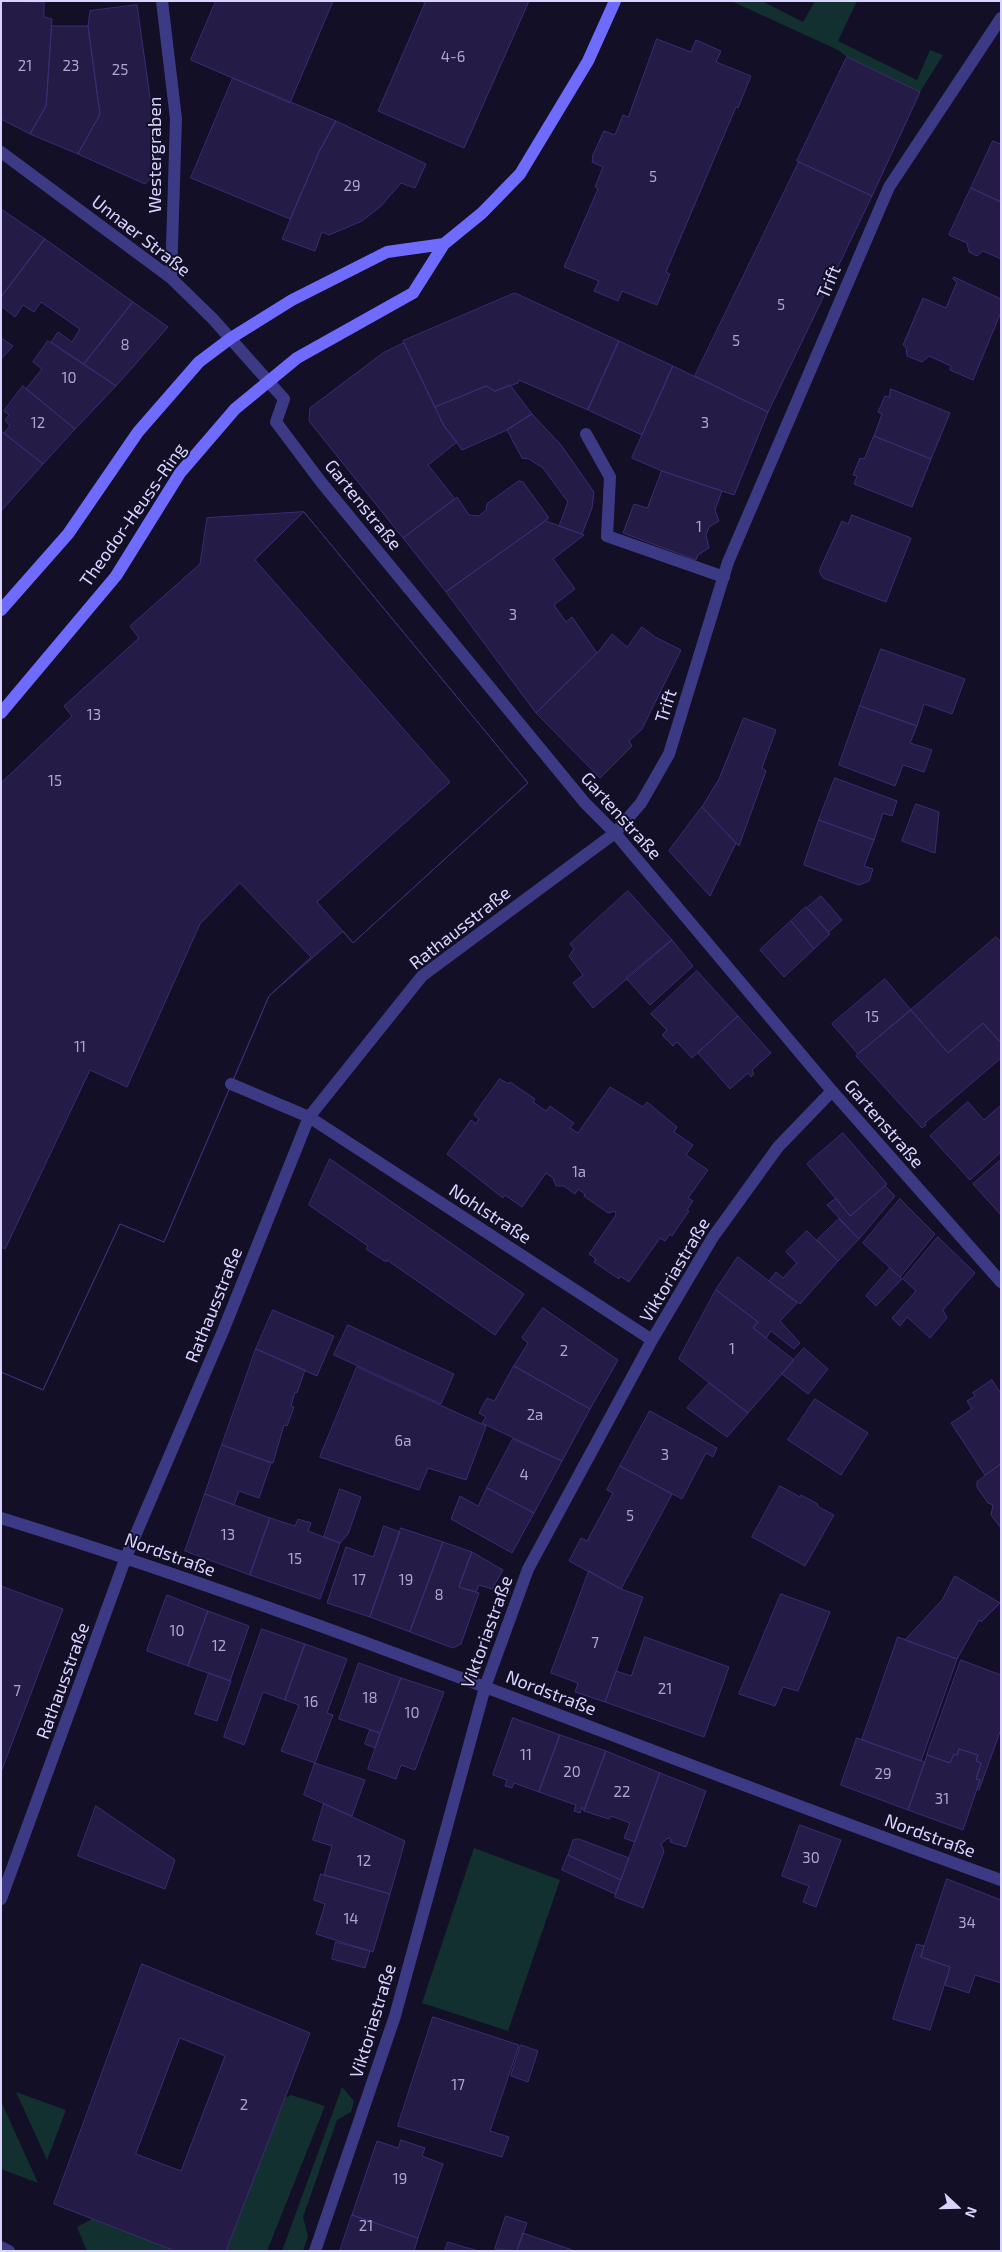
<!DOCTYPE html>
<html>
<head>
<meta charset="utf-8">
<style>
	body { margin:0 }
	#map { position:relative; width:1002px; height:2252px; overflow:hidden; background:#130f26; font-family:"Exo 2",sans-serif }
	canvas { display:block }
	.frame { position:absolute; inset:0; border:2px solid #d9d4ff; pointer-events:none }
	.north { position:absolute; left:932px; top:2182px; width:50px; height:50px; -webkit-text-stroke:4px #130f26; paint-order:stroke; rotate:111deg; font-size:14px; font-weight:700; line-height:20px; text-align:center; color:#d9d4ff }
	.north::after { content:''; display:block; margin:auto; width:18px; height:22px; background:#d9d4ff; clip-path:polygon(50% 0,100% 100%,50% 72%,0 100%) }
</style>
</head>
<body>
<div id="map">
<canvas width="1002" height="2252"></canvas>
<div class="frame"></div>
<div class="north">N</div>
</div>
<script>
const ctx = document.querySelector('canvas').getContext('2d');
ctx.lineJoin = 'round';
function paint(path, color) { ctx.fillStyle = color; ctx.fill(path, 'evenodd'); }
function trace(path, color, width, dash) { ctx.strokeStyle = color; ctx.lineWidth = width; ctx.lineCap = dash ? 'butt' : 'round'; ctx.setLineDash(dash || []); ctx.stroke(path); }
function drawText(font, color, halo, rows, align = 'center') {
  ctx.font = font + ' "Exo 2",sans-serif'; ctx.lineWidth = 4; ctx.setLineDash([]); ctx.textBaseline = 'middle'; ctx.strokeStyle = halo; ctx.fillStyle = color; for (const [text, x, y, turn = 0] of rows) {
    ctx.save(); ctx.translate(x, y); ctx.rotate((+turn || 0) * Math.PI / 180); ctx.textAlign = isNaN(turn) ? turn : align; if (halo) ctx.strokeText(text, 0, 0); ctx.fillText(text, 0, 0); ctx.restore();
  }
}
paint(new Path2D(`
	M731,1H762L803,22L815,1H857L838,41L917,80L930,50L943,55L920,92L847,57L838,50Z
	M474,1848L560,1880L508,2031L422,2003Z
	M342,2087L354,2101L351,2112L337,2120L303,2217L308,2236L303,2251H282Z
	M16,2092L66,2110L47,2160Z
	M291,2095L325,2106L267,2251H226L285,2098Z
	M1,2101L38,2183L1,2169Z
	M92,2219L175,2251H89L86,2249L77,2227Z`), '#12302f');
const building = new Path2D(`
	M1,1L44,2V17L52,19L46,106L30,134L1,119Z
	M216,1H333L290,103L191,60Z
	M422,1H529L464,148L378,111L425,3Z
	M137,5L160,168L145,184L78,154L100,114L88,26L90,11Z
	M52,26H88L100,114L78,154L30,134L46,106Z
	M657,39L691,52L696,40L721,51L716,62L751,76L738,108L736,107L666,272L670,274L657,305L622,291L618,301L594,291L599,281L564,267L598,189L595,187L603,167L592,162L593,158L592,157L604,131L615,135L623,115L628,117Z
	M847,57L920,92L872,196L797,161Z
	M233,78L336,121L319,152L290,219L191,178Z
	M336,121L426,164L415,188L401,183L381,206L362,221L329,235L322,232L315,251L282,239L319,152Z
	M993,141L1001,144V202L971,188Z
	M799,162L872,196L768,412L695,376Z
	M971,188L1001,202V259L983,251L977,256L969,252L967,243L949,235Z
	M1,209L45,239L2,296L1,295Z
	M45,239L133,302L84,364L51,342L58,332L72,342L80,329L41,302L34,312L23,305L15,317L1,306V297Z
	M954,277L1001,299V312L973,380L950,370L951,366L929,356L922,362L907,356L906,347L903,345L923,298L946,308L957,282L953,279Z
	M515,293L619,341L588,410L519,380L518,383L495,391L486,386L435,407L403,341Z
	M133,302L168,327L116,386L84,364Z
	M1,338L13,346L1,359Z
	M48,341L116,386L75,429L26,389L42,369L33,362Z
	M619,341L673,366L642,435L588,410Z
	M404,343L444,426L457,442L428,465L455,499L403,538L309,421L310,408L383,353Z
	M673,366L768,412L734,495L662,471L632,458Z
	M510,385L532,414L507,430L462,450L444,426L435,407L486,386L495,391Z
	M23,386L75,429L43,464L4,433L10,426L5,420L9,415L4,411Z
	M891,389L950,413L931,459L874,436L882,414L878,412L885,396L889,397Z
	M532,414L561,445L594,492L592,508L582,534L559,526L568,502L543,468L529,459L522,458L507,430Z
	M1,431L43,464L1,511Z
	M874,436L931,459L912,507L854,484L857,476L853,475L860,458L864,459Z
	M662,471L722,491L715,510L719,521L709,527L706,535L709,548L698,555L696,560L623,533L634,504L647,508Z
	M519,481L523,482L549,518L446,592L403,538L457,497L469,515L479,516L486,510L487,504Z
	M304,512L528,783L353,943L343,931L269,996L164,1242L120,1224L43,1390L1,1372V783L72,716L64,706L139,638L130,626L200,564L207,518Z
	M304,512L528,783L353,943L317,902L450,782L255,560Z
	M852,515L911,538L886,602L823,578L819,571L842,521L848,524Z
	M546,521L584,535L553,559L575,589L554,605L566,622L572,617L597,653L536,713L446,592Z
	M642,627L655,637L681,650L642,729L629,741L632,746L600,778L536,713L599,651L612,634L627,647Z
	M881,649L965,679L952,714L924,704L917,726L860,706Z
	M860,706L917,726L910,743L932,750L924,772L903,765L895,786L839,765Z
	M744,718L776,730L762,768L766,771L739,846L702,807L719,779Z
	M835,778L897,801L892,816L883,813L874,840L819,820Z
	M916,804L939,812L935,853L902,841Z
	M702,807L736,843L710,896L669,851Z
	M819,820L874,840L864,866L873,869L869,881L859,885L804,865Z
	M240,883L311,957L269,996L164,1242L120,1224L43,1390L1,1372V1247L5,1249L90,1070L127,1087L200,924Z
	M628,891L672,940L593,1008L573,983L583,975L569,956L574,949L570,944Z
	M821,896L842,920L829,932L807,908Z
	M806,907L830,934L814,949L791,921Z
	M791,921L814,949L784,977L760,950Z
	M996,937L1001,942V1043L983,1023L948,1053L911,1010Z
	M672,940L693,966L650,1005L626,978Z
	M697,971L738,1016L692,1058L677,1042L673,1046L662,1035L667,1030L651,1014Z
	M885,979L911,1010L858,1054L832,1024Z
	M911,1010L948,1053L983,1023L1001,1043V1058L925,1123L926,1125L922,1128L856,1056Z
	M738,1016L771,1053L752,1070L754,1074L751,1077L748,1073L730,1089L698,1053Z
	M500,1079L509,1084L510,1082L535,1099L533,1102L546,1111L550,1106L574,1123L570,1128L578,1133L610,1087L643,1107L647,1102L677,1127L674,1132L693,1145L686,1155L708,1170L688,1198L693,1201L687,1210L689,1211L672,1236L670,1234L665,1241L660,1238L629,1282L620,1276L619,1279L594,1262L596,1259L589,1254L616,1215L615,1211L608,1213L584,1196L585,1194L578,1189L575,1194L564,1186H556L553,1178L546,1173L522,1207L505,1195L503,1198L447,1154L471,1120L476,1124L479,1119L474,1115Z
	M968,1102L984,1120L1001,1105V1152L970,1180L930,1136Z
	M843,1133L887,1184L850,1216L807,1164Z
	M330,1159L524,1294L495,1335L387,1260L386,1262L366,1249L368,1246L309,1205Z
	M1001,1160V1215L973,1184Z
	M885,1186L895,1196L859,1239L827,1205L836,1198L850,1216Z
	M900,1199L935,1234L900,1277L863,1243Z
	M839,1219L859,1239L838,1261L817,1240Z
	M807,1231L838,1261L800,1304L769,1281L776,1272L783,1278L797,1263L786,1252Z
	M938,1237L975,1273L943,1310L947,1318L930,1338L907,1317L900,1326L892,1318L916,1291L903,1279Z
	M738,1257L797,1303L780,1321L800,1343L794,1349L771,1331L766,1338L753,1328L758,1322L716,1290Z
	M890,1268L902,1279L876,1306L866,1296Z
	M716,1290L758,1322L753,1328L794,1360L748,1413L679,1359Z
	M543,1308L618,1360L590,1409L514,1366L528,1343L522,1338Z
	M273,1310L334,1336L317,1376L256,1349Z
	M348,1325L454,1374L441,1404L334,1355Z
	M804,1348L828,1369L808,1394L782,1374Z
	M256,1349L305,1370L297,1393L295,1392L291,1406L294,1407L287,1426L284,1425L273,1463L222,1445Z
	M514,1366L590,1409L562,1461L482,1423L486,1417L479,1413L487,1398L494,1401Z
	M357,1367L486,1426L466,1480L428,1468L419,1490L320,1457Z
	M992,1380L999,1391L1001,1390V1464L985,1475L951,1423L972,1409L967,1401L975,1396L973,1393Z
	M709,1383L748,1413L727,1437L687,1408Z
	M815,1399L868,1433L841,1475L788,1440Z
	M650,1411L717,1448L713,1457L706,1453L682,1499L620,1466Z
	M513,1439L562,1461L534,1513L487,1488Z
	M222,1445L271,1463L259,1498L239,1491L234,1505L205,1494Z
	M1001,1464V1528L991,1515L993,1505L988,1503L977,1487V1482Z
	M620,1466L672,1494L621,1589L569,1561L581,1538L587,1541L613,1493L607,1490Z
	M780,1486L800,1497L801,1495L818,1504L817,1506L834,1515L805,1566L752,1537Z
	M487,1488L534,1513L512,1553L451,1519L460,1496L478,1506Z
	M340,1489L361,1497L348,1534L340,1543L324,1537Z
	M205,1494L270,1518L250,1575L185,1551Z
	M270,1518L295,1526L298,1519L311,1523L308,1531L340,1543L320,1599L250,1575Z
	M384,1526L400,1532L370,1617L327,1603L346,1547L373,1557Z
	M401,1528L443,1542L410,1632L370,1617Z
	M443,1542L472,1552L459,1587L479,1593L461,1644L453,1648L410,1632Z
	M472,1552L503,1570L492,1589L479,1585L476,1592L459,1587Z
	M589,1571L621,1589L643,1597L605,1702L575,1692L578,1683L551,1673Z
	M955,1576L1000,1603L981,1622L979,1620L957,1659L905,1640L942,1600Z
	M1,1586L63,1609L1,1772Z
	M781,1594L830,1612L798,1691L783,1687L775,1706L739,1694Z
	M167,1595L208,1611L188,1666L147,1651Z
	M208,1611L249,1626L230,1681L188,1666Z
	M262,1629L305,1644L285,1700L263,1692L244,1745L224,1737Z
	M645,1637L729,1667L704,1737L605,1702L616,1671L631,1676Z
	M898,1637L957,1659L921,1761L862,1740Z
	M305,1644L347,1659L327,1713L333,1715L315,1763L281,1751L299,1705L285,1700Z
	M961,1660L1001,1675V1729L979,1790L977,1789L980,1780L976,1779L981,1763L976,1761L978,1755L959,1749L957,1755L954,1754L950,1763L927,1755Z
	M359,1663L401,1678L380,1733L339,1719Z
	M209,1673L231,1681L217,1721L195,1714Z
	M401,1678L444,1692L415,1770L401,1765L396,1779L368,1769Z
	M513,1718L560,1735L539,1792L514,1783L512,1788L505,1786L507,1780L493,1775Z
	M370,1730L380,1733L375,1748L365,1744Z
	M560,1735L606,1751L584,1811L582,1807L580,1813L574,1811L576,1805L539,1792Z
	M857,1738L925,1762L908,1810L841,1785Z
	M959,1749L978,1755L976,1761L981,1763L976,1779L980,1780L963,1830L908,1810L927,1755L950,1763L954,1754L957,1755Z
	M606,1751L660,1773L635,1842L624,1838L630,1823L611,1816L609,1819L584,1811Z
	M315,1763L365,1780L352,1816L304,1795Z
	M660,1773L706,1791L686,1847L670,1842L671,1839L668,1838L661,1844L664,1851L643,1908L615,1897Z
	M324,1804L405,1841L390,1894L324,1875L332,1846L313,1840Z
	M96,1806L175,1860L165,1889L78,1856Z
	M800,1825L841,1840L816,1907L803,1902L809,1886L782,1876Z
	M579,1839L629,1858L621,1880L568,1855L573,1840Z
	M568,1855L621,1880L615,1894L562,1870Z
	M321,1874L390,1894L373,1952L316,1934L325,1904L314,1900Z
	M947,1879L1001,1900V1983L975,1975L969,1993L945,1985L950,1967L921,1957Z
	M336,1942L370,1951L365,1968L332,1959Z
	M917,1944L924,1946L921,1957L950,1967L930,2030L893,2019Z
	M142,1964L310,2033L226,2251H175L54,2204ZM180,2038L225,2056L181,2171L136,2154Z
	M433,2017L519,2045L490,2131L509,2137L502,2157L398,2126Z
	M521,2045L538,2051L528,2082L511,2076Z
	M401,2140L425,2148L422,2156L443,2164L418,2238L352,2215L377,2141L398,2148Z
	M352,2215L418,2238L414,2251H340Z
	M506,2216L527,2223L517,2251L495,2249Z
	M523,2233L575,2251H517Z
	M448,2242L464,2247L479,2251H445Z`);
paint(building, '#241b47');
trace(building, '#3b2d73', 1);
trace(new Path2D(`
	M586,434L610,477L607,536L724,577
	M231,1084L309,1117`), '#3d3a85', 12);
trace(new Path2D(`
	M162,1L176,119L171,278
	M1,152L171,278L213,319L284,399L276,422L321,482L585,803L615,833`), '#3d3a85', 12);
trace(new Path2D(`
	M615,833L832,1091L1001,1282
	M309,1117L652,1340
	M1,1518C340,1623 667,1761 1001,1880
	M1,1899L126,1557L223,1331L309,1117L422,976L615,833L641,803L669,754L728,562L889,187L1001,18
	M1,2247L9,2251
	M315,2251L395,2016L485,1687L528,1569L652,1340L713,1237L778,1147L832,1091`), '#3d3a85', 12);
trace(new Path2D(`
	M1,610L68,534L138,432L199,362L231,338L292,300L387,252L444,244
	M1,713L116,576L180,473L235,409L297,358L413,293L444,244L482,213L520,174L588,61L615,1`), '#6f6bff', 12);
drawText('15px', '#aca6d1', null, [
	["4-6",453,57],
	["21",25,66],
	["23",71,66],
	["25",120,70],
	["5",653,177],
	["29",352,186],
	["5",781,305],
	["5",736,341],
	["8",125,345],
	["10",69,378],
	["12",38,423],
	["3",705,423],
	["1",699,527],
	["3",513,615],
	["13",94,715],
	["15",55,781],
	["15",872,1017],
	["11",80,1047],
	["1a",579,1172],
	["1",732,1349],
	["2",564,1351],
	["2a",535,1415],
	["6a",403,1441],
	["3",665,1455],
	["4",524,1475],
	["5",630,1516],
	["13",228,1535],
	["15",295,1559],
	["17",359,1580],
	["19",406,1580],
	["8",439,1595],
	["10",177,1631],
	["7",595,1643],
	["12",219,1646],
	["21",665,1689],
	["7",17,1691],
	["18",370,1698],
	["16",311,1702],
	["10",412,1713],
	["11",526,1755],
	["20",572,1772],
	["29",883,1774],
	["22",622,1792],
	["31",942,1799],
	["30",811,1858],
	["12",364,1861],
	["14",351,1919],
	["34",967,1923],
	["17",458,2085],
	["2",244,2105],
	["19",400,2179],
	["21",366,2226]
]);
drawText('18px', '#d9d4ff', '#130f26', [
	["Westergraben",155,155,-90],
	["Unnaer Straße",141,236,38],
	["Trift",829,282,-67],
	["Gartenstraße",363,505,51],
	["Theodor-Heuss-Ring",133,515,-55],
	["Trift",666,706,-72],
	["Gartenstraße",621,816,48],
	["Rathausstraße",460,928,-38],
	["Gartenstraße",884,1124,49],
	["Nohlstraße",490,1214,33],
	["Viktoriastraße",675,1270,-59],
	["Rathausstraße",214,1305,-68],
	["Nordstraße",170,1555,20],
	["Viktoriastraße",487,1632,-70],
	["Rathausstraße",63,1681,-70],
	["Nordstraße",551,1693,21],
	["Nordstraße",930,1836,20],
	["Viktoriastraße",373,2021,-73]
]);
</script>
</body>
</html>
